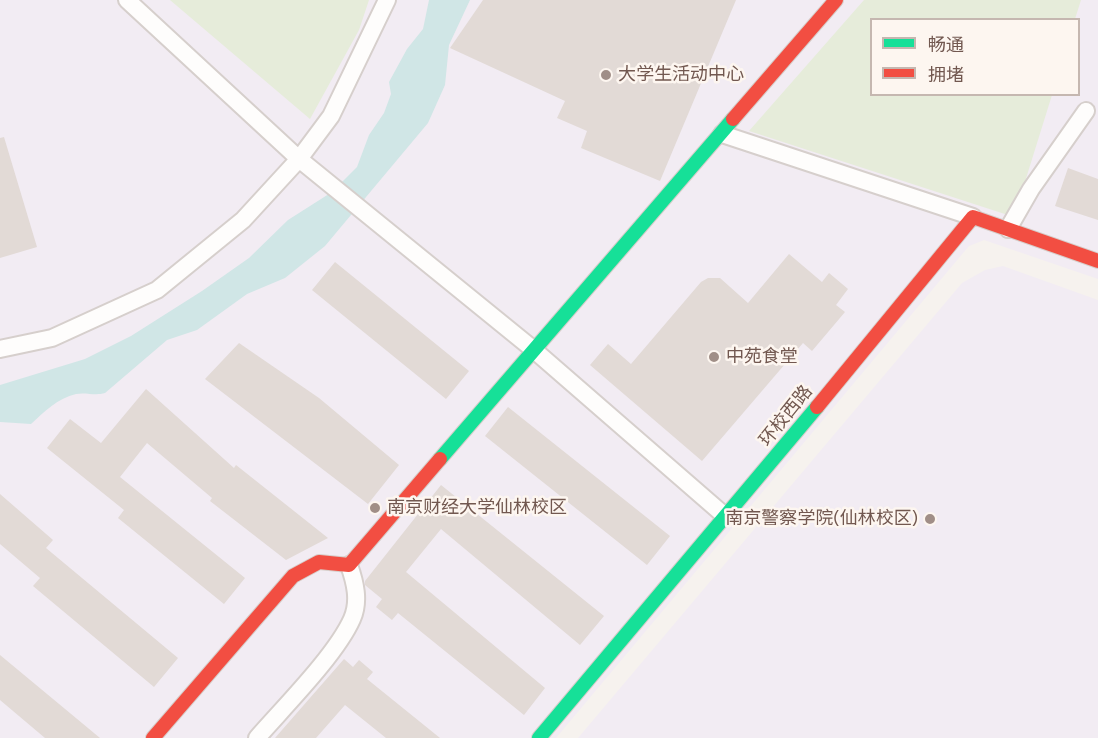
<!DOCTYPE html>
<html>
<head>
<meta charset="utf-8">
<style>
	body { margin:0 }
	#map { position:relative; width:1098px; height:738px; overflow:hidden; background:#f6f2ee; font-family:Figtree,"Noto Sans SC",sans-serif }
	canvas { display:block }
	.legend { position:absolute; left:870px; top:18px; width:210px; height:78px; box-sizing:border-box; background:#fdf6f0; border:2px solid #c5b7b0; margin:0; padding:8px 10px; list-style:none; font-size:18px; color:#725850 }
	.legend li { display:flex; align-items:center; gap:12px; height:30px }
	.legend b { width:30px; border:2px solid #c5b7b0 }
</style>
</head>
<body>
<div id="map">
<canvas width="1098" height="738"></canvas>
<ul class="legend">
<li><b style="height:8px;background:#16e098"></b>畅通</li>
<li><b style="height:8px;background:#f24e42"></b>拥堵</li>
</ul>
</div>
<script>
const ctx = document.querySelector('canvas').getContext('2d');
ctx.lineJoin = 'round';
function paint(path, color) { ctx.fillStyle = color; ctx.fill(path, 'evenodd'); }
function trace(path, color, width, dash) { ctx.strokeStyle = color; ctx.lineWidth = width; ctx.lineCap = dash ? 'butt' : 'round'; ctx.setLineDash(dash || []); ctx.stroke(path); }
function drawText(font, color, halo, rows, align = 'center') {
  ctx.font = font + ' Figtree,"Noto Sans SC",sans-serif'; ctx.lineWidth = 5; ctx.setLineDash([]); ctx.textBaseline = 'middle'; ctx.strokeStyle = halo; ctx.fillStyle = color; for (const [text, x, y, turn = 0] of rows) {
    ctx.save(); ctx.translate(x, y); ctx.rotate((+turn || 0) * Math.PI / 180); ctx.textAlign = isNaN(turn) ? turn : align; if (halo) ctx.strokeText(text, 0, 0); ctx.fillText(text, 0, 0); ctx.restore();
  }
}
paint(new Path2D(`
	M0,0H1098V279L984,240L969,246L556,738H0ZM872,20H1078V94H872Z
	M1003,266L1098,300V738H578L962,283L985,270Z`), '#f2ecf3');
paint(new Path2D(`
	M170,0H369L359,30L310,119Z
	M864,0H1081L1075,19L872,20V94L1052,95L1014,217L749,131Z`), '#e6ecda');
paint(new Path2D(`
	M429,0H470L449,45L445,85L428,123L325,246L285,278L247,294L197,330L167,340L105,393C95,396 86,392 76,394C58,398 44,412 31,424L0,422V385L85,359L131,336L202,291L249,258L288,220L332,192L357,167L369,135L384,113L391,94L389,82L407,49L423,29Z`), '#d0e6e6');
paint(new Path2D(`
	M483,0H736L660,181L581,148L587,131L557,118L565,101L450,48Z
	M4,137L37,247L0,258V138Z
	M1068,168L1098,179V220L1055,206Z
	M789,254L822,282L829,273L848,289L836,305L845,312L812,351L803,343L702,461L590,365L608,344L631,364L701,282L708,278H720L748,303Z
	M335,262L469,371L446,399L312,290Z
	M239,343L319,398L399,465L368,504L205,379Z
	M146,389L234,468L236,465L328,538L286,560L210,501L212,498L147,443L120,477L245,578L224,604L118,518L124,510L47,448L70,419L101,443Z
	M508,407L670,536L647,565L485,436Z
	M441,485L604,616L580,645L441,529L406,572L545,688L524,715L398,613L392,620L376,607L382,599L365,585V581Z
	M0,494L53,540L46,548L178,658L154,687L33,586L40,578L0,544Z
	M0,655L100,738H45L0,700Z
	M344,659L353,667L359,660L373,672L367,679L440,738H386L345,705L316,738H275Z`), '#e2dad6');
const street = new Path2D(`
	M127,0L299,159L534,350L725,516
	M722,134L973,217
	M1008,229L1031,189L1086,111
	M0,349L52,338L157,290L243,220L299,159L331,116L387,0
	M257,738C284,707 336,655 352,619C360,601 355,582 349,565`);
const fast = new Path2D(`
	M440,459L733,119
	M539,738L817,407`);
const jam = new Path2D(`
	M733,119L836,0
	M817,407L973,217L1098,261
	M153,738L293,576L319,562L349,565L440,459`);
trace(street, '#d6cfcc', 20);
trace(fast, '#d6ceca', 16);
trace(jam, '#d6ceca', 16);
trace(street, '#fefdfc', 16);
trace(fast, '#16e098', 14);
trace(jam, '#f24e42', 14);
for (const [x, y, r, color] of [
	[606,75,6,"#a08e87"],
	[714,357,6,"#a08e87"],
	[375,508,6,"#a08e87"],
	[930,519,6,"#a08e87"]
]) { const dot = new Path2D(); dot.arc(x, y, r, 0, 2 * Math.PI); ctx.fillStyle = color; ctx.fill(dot); trace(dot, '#fdf6f0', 2); }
drawText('18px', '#725850', '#fdf6f0', [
	["大学生活动中心",618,75],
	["中苑食堂",726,357],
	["南京财经大学仙林校区",387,508],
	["南京警察学院(仙林校区)",918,519,"right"]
], 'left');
drawText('18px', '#725850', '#fdf6f0', [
	["环校西路",786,416,-51]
]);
</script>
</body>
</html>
